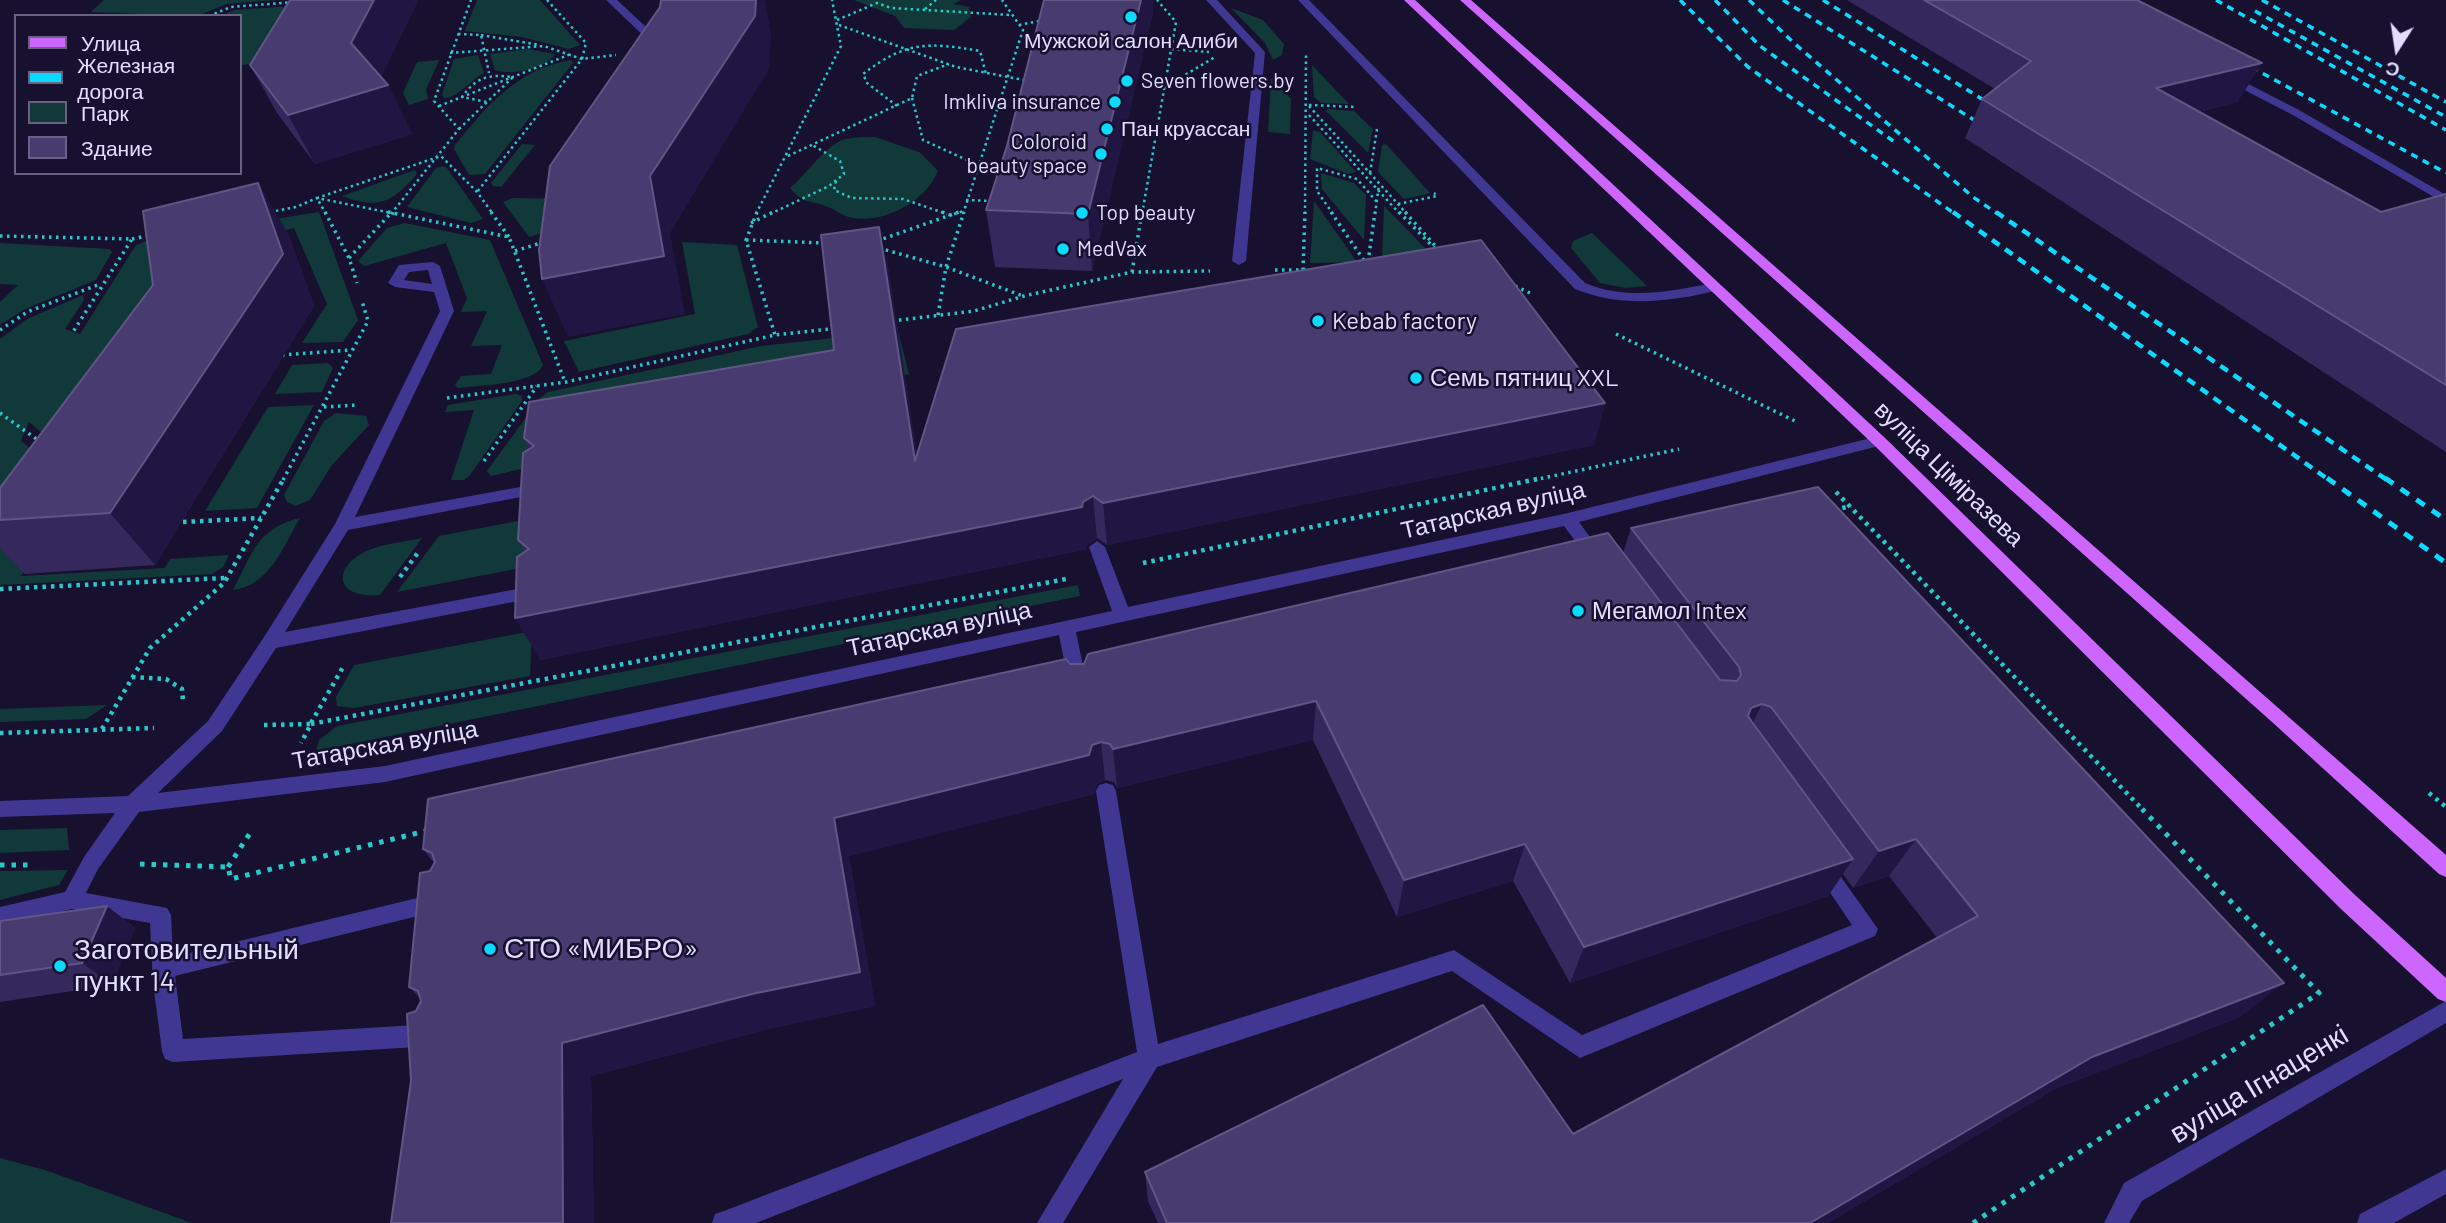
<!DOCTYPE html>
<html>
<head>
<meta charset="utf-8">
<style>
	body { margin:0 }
	#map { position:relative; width:2446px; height:1223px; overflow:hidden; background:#17102f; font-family:Barlow,sans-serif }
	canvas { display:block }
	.legend { position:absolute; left:14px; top:14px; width:228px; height:161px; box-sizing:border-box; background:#17102f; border:2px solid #696282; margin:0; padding:9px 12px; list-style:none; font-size:21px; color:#e3deff }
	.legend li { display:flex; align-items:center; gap:14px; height:35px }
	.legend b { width:35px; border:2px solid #696282 }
	.north { position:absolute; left:2362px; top:14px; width:70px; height:70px; -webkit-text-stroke:5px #17102f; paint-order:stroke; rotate:192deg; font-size:19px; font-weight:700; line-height:28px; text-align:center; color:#e3deff }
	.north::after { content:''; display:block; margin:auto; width:24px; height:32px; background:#e3deff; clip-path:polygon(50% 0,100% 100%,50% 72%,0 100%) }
</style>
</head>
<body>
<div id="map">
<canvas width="2446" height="1223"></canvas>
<ul class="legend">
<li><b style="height:9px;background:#cd65ff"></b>Улица</li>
<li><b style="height:9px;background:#0adaff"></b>Железная дорога</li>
<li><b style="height:19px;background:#123939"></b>Парк</li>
<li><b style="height:19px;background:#483b6f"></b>Здание</li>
</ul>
<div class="north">С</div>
</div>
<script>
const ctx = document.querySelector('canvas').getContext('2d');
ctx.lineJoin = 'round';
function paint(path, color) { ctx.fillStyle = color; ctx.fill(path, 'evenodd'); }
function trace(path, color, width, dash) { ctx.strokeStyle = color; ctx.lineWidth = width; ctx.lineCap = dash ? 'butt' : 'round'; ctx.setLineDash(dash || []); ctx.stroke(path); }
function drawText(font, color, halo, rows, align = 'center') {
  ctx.font = font + ' Barlow,sans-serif'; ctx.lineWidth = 5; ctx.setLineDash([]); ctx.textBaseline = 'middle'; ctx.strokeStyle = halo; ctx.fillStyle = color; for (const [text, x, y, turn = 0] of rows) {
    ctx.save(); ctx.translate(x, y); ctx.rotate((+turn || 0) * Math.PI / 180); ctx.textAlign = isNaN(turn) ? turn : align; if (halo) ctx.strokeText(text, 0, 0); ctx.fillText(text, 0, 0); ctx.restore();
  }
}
paint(new Path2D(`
	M104,0H277L227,4L197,16L91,12Z
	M477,0H540L580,45L569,49L522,37L465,31Z
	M854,0H961L953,4L969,7L971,17L954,30L904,28L895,16Z
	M292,6L285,61L240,65V16H222L234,10Z
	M1231,8L1263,20L1284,44L1282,55L1273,60L1265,43Z
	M527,49L555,54C546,69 511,76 495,70L490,54Z
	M478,55L484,73C469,81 461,96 444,98L442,95L454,59Z
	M439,60L426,90L428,99L409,105L403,93L417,62Z
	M571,60L573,63L485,174L469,175L454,149L455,145C487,106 517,69 571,60Z
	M1312,65L1349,104L1321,103L1314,97Z
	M1271,78L1291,99L1290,134L1268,132Z
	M1327,109L1354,111L1373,129L1368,153L1326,111Z
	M1313,130L1320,132L1356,172L1348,174L1310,159Z
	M875,137L919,152L938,171C926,201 886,223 853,218C844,217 836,210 828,207C810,199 804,205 790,188C806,175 828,142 846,139C856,137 866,137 875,137Z
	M522,144L535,145L501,187L493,186L491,183Z
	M1386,144L1430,193H1431L1404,199L1378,172L1382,145Z
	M443,166L447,168L483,219L471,223L407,207L436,168Z
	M415,170L417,174C393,202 378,210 342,196Z
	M1321,173L1354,183L1366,195L1364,240L1322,189Z
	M513,198L569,199L546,232L529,237L503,202Z
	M1314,201L1357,262L1310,263Z
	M1384,206L1427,250L1382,259Z
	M319,212L358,320L343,342L302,343L327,304L294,228L170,261L174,341L21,576L165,568L170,559L229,555L223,567L212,574L0,585V542L60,448L29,422L21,441L37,454L0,498V339L27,319L83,295L84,300L65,329L80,334L136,245L153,238Z
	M405,223L490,240L543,365C534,385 480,385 458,388L455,385L461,376L491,374L502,345L471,346L487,311L461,312L467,298L446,243L364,266L358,261L387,228Z
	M1592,233L1647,286L1626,288L1600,283L1571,248L1573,241Z
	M682,242L737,245L758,327L748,334L579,372L564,341L695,314Z
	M0,243L110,249L112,252L96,280L25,309L0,325V302L18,285L0,284Z
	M898,331L909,374L540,439L538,465L491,476L487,471L540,398L548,392L761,346Z
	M328,363L333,368L322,392L275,394L292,365Z
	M516,394L522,396V401L470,475L464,480H451L474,410L445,412L448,405Z
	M314,405L257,508L205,511L268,407Z
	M336,413L366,416L369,425L332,465L310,500L295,506L287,502L284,495L324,421Z
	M539,517L536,565L397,592L439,536Z
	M300,518C283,547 270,585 233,590C252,554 257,528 300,518Z
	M422,538L380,595C332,599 333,565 369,550C384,543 406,542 422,538Z
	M1078,585L1080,596L316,751L319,740L337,726Z
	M532,631L530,676L354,708L337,706L336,697L354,665Z
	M107,705L86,719L0,722V709Z
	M67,828L69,850L0,853V830Z
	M68,870L59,885L0,900V871Z
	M0,1158L45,1170L192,1223H0Z`), '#123939');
trace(new Path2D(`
	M547,0L586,43L582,59L616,55
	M925,9L936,0
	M209,16L231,7L294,2
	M837,20L877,3L891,8L1011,15
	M839,25L956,67L1029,81
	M1019,25L1044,20
	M458,34L481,35L489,73
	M481,35L540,45
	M1171,49L1209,52
	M450,53L544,46L582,59L477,192
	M1165,87L1215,57
	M912,98L923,140L978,165
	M1309,105L1356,107
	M439,106L571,54
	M897,106L867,83L863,74C906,41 928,42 980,51L986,74
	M1309,106L1407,214
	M1309,115L1400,214
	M459,129L513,77C489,74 476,77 462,97L487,102
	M788,156L912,98L917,76L949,64
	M1370,173L1377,129
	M836,181L834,190L852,198L903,199L947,214
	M966,200L992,201
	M1398,204L1437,196L1434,193
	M270,212L296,207L317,198L396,214
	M326,214L317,198L441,156L477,192L493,214
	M391,214L459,129L434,101L471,0
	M756,214L841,46L832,0
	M770,214L829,186L844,174L840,161L812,145
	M954,214L963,211
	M963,214L1023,30L1002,0
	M1142,214L1176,22L1157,0
	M1305,214L1306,55
	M1333,214L1317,191V168L1357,179L1377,202
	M1375,214L1379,185`), '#27cac8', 2.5, [2.5, 3.5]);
trace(new Path2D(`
	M325,212L349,258L357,283
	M388,212L509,237L565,382
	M491,212L509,237
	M757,212L746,240L775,335
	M942,212L950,215
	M1331,212L1365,262
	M1399,212L1437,251
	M1405,212L1439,250
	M751,223L773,212
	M0,236L132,239L73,332
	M132,239L151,235
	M746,240L825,243
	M877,241L959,212
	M879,248L946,267L1023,296
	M515,251L544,242
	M349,258L392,212
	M1368,262L1375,212
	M1275,270H1308
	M1303,270L1305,212
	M1132,272L1142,212
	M1515,286L1532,294
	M938,315L946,267L964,212
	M892,321L974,311L1024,296L1132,272L1210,271
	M0,330L27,312L100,284
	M1616,334L1797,422
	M282,355L352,350
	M447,398L566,382L775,335L838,328
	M324,407L358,405
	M0,413L42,443
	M484,461L537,386
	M283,480L368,321L362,301
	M1534,480L1679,449`), '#27cac8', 3.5, [2.5, 4.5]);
trace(new Path2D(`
	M1836,492L2144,811
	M1834,510L1851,506
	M183,522L261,518
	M1143,563L1542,478
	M400,577L420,550
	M0,589L225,578
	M132,677L166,679L182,689L183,701
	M311,723L343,667
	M311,724L1066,579
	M264,725L311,724L301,743
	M102,729L150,648L224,583L284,478
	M0,733L154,728
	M2429,793L2446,807`), '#27cac8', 4.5, [3.5, 5]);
trace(new Path2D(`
	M140,864L228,867L231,879L430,830
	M0,865H29
	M228,867L252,830
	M1973,1223L2319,993L2142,809`), '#27cac8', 5, [4.5, 7]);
paint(new Path2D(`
	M606,0H617L658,38L661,49H653L649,41Z
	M1206,0H1217L1265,52L1246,261L1239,265L1232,261L1255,53Z
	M1298,0H1309L1585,283C1628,301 1670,291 1714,283L1721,287L1719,290C1670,302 1622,308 1575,289Z
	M2221,74H2229L2299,110L2446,195V204L2291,114L2221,78Z
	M433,262L440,266L454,311L355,517L542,483L550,488L542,493L348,530L285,632L539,585L548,591L539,597L276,648L222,731L158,793L385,766L1112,611L1089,547L1097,541L1105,547L1128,607L1568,513L1879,436L1887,441L1879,446L1579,522L1605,558L1597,564L1591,562L1564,526L1076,632L1087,685L1084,690H1072L1069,685L1059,635L385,782L139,812L98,869L86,893L167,908L171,915L173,957L438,893L445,895L448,902L445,909L438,911L175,976L183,1039L433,1024L441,1027L444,1035L441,1043L433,1046L173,1062L165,1059L162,1051L153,983L150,923L72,909L0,925V907L65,892L84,857L115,813L0,817V801L128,796L208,721L264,637L335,524L440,311L434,292L395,287L388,283L399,265ZM428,270L432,284L404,280L409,272Z
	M1106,783L1113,785L1116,791L1158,1044L1454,950L1582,1035L1852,925L1812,866L1815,860L1822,857L1829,860L1878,929L1875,936L1580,1058L1452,971L1157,1067L1063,1223H1037L1123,1079L756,1223H712L715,1214L724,1211L1137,1052L1096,791L1099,785Z
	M2446,1001V1023L2142,1201L2129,1223H2104L2124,1183Z
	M2446,1169V1194L2394,1223H2357L2360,1214Z`), '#3f3791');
paint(new Path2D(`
	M1404,0H1415L1884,437L2355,895L2446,978V1002L2438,999L2341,909L1874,445Z
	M1460,0H1471L2446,855V877L2439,874L2272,722Z`), '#cd65ff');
trace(new Path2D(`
	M1680,0L1748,67L1955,214
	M1715,0L1760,46L1896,143
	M1749,0L1795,44L1973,197L1998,214
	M1783,0L1982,125
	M1823,0L1998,109
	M2216,0L2446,130
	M2262,0L2446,102
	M2255,11L2446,117
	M2240,61L2446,173`), '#0adaff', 3.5, [7, 6]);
trace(new Path2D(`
	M1953,212L2329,480
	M1996,212L2387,480`), '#0adaff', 4.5, [9, 7]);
trace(new Path2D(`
	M2327,478L2446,563
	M2385,478L2446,520`), '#0adaff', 5, [10, 9]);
paint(new Path2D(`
	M290,0H418L381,77L388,85L412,134L315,164L277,113L250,65Z
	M1847,0H2137L2238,102L2198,112L2381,212L2446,194V452L1965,138L1982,99L1995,89Z
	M1153,12L1092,271L995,267L986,210L1007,146Z
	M879,227L888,268L917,454L1605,403L1594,445L1107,545L1097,538L1087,545V549L540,660L525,552L518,540L530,449L524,438L834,350Z
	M288,233L314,306L155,565L25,574L0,548V488Z
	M1631,528L2240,1017L2055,1089L1828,1223H1158L1148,1201L1145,1172L1573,1134L1937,938L1889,876L1853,888L1843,874L1828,896L1570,983L1513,881L1397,917L1313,740L1117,788L1114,782L1105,780L1097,784L1094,794L849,856L875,1006L772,1028L591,1076L594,1223H391L411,1081L416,1011L421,1001L420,998L409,987L430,871L434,863L423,849L1070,664H1084L1623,553Z
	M107,906L135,928L112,985L0,1002V921Z`), '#35285d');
paint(new Path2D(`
	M374,0H418L376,89L388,85L412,134L315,164L288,115Z
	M756,0H765L771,34L769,69L670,233L685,314L568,337L542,279L650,176Z
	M1141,0H1153V12L1092,271L1088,214Z
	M2262,63L2238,102L2134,128L2156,88Z
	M258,183L288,233L314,306L155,565L110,513Z
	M879,227L888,268L925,503L915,461Z
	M1605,403L1594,445L1107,545L1103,503Z
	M1093,496L1097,538L1087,545V549L540,660L515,618L1083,502Z
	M1316,701L1313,740L1117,788L1113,749Z
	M1762,704L1743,743L1733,747L1751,708Z
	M1101,742L1105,780L1097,784L1094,794L849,856L875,1006L772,1028L591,1076L594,1223H563L562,1043L752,994L834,818Z
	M1916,839L1889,876L1853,888L1879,851Z
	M1525,844L1513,881L1397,917L1404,880Z
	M1853,859L1828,896L1570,983L1584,947Z
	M107,906L135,928L112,985L82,963Z
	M2284,983L2240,1017L2055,1089L1828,1223H1810L2092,1057Z`), '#211643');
const building = new Path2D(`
	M290,0H374L351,43L388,85L288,115L250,65Z
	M661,0H756L755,16L650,176L664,256L542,279L539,250L550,166L660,7Z
	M1044,0H1141L1088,214L986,210L1007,146Z
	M1924,0H2137L2262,63L2156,88L2381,212L2446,194V385L1982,99L2031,61Z
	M258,183L283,254L110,513L0,520V488L153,285L143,211Z
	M879,227L915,461L956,329L1481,240L1605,403L1103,503L1093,496L1083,502L1082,507L515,618L517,557L529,549L518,540L523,453L534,446L524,438L529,402L834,350L821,235Z
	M1818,487L2284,983L2092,1057L1810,1223H1167L1145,1172L1483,1005L1573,1134L1978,916L1916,839L1879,851L1771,707L1762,704L1751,708L1748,716L1752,722L1853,859L1584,947L1525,844L1404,880L1316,701L1113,749L1110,744L1101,742L1092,745L1089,755L834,818L860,972L752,994L562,1043L563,1223H391L411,1081L407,1014L416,1011L421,1001L418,991L409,987L420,873L430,871L435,862L432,853L423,849L428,799L1066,659L1070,664H1084L1088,654L1608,533L1720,680L1737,681L1741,675L1739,667L1631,528Z
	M107,906L82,963L0,975V921Z`);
paint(building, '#483b6f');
trace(building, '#605585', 2);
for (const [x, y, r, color] of [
	[1131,17,7,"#0adaff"],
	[1127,81,7,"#0adaff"],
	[1115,102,7,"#0adaff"],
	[1107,129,7,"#0adaff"],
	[1101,154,7,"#0adaff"],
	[1082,213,7,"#0adaff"],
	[1063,249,7,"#0adaff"],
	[1318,321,7,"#0adaff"],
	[1416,378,7,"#0adaff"],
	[1578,611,7,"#0adaff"],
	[490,949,7,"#0adaff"],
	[60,966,7,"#0adaff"]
]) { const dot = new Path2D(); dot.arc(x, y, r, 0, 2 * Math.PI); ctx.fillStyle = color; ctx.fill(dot); trace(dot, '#17102f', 2.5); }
drawText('21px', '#e3deff', '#17102f', [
	["Мужской салон Алиби",1131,41,"center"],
	["Seven flowers.by",1141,81],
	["Imkliva insurance",1101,102,"right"],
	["Пан круассан",1121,129],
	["Coloroid",1087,142,"right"],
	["beauty space",1087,166,"right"],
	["Top beauty",1096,213],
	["MedVax",1077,249]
], 'left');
drawText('24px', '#e3deff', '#17102f', [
	["Kebab factory",1332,321],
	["Семь пятниц XXL",1430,378],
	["Мегамол Intex",1592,611]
], 'left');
drawText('24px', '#e3deff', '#17102f', [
	["вуліца Ціміразева",1949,474,44],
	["Татарская вуліца",1493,510,-13],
	["Татарская вуліца",939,629,-12],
	["Татарская вуліца",385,745,-10]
]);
drawText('28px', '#e3deff', '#17102f', [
	["СТО «МИБРО»",504,949],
	["Заготовительный",74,950],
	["пункт 14",74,982]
], 'left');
drawText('28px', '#e3deff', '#17102f', [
	["вуліца Ігнаценкі",2259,1084,-31]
]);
</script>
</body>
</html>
